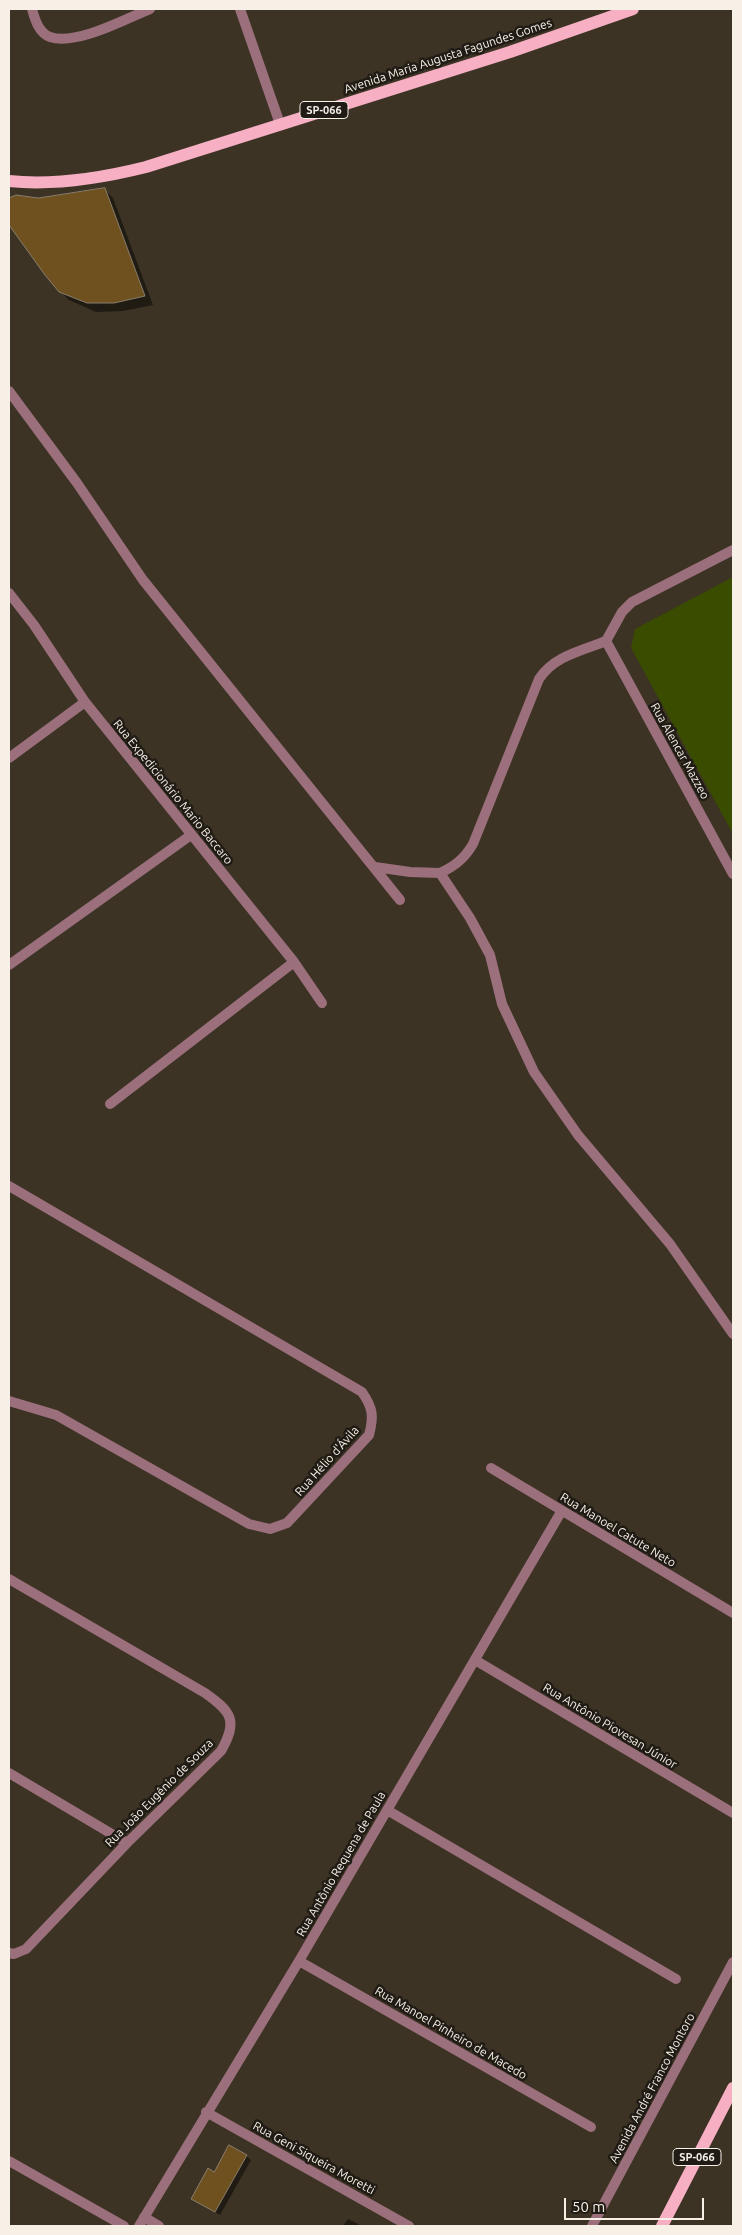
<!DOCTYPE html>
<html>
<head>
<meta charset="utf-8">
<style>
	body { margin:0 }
	#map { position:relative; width:742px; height:2235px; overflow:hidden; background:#3c3324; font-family:Ubuntu,sans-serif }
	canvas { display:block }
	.frame { position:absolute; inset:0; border:10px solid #f6f0e6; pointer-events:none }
	.scale { position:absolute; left:564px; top:2198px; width:140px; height:22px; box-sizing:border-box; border:2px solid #f6f0e6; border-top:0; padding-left:6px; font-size:15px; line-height:18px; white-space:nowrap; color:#f6f0e6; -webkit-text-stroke:4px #201b14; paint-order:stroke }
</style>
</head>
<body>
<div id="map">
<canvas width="742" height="2235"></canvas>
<div class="frame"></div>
<div class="scale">50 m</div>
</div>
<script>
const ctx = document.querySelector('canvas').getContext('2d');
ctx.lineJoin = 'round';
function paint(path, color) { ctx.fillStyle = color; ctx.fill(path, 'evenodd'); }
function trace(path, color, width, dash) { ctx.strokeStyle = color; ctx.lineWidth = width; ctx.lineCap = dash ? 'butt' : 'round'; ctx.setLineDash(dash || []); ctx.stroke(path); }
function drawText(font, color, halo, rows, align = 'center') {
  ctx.font = font + ' Ubuntu,sans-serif'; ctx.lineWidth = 5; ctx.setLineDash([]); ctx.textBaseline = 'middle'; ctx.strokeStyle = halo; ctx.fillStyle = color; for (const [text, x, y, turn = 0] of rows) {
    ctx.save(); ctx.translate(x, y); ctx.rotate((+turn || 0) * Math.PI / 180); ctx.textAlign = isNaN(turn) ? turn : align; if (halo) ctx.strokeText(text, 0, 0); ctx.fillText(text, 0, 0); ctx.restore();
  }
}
paint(new Path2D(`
	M733,577V834L631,648L635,629Z`), '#3a4c00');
paint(new Path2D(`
	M104,189L113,198L153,305L123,311L96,312L69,300L60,291L9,222V200L16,196L38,199Z
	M246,2156L251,2160L220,2215L193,2198L215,2173Z
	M348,2219L362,2226H343Z`), '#0007');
const building = new Path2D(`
	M105,188L145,296L114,303H87L59,292L45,275L9,225V198L16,195L38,198Z
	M229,2145L247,2155L215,2212L191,2199L208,2168L214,2172Z`);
paint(building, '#6e511f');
trace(building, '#897e6d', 1);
trace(new Path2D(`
	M32,9C35,20 39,33 50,37C76,46 125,19 150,9
	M240,9L280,124
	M9,391L77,483L143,580L400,900
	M9,593L34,625L85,702L294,962L322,1003
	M606,641L733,874
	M606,641L622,612L632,602L733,550
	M9,758L85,702
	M375,867L410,872L440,873L470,918L490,955L502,1004L534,1072L578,1135L670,1244L733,1334
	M440,873C455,866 464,859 473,844L539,679C554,656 581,651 606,641
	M9,965L191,835
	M110,1104L294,962
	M9,1186L362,1392C373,1408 374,1416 369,1435L287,1523L270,1529L249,1524L56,1415L9,1401
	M491,1468L733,1613
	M9,1579L205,1693C232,1712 238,1721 221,1751L127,1843L26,1949L14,1954L9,1953
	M475,1660L733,1813
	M9,1773L127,1843
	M387,1810L676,1979
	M299,1961L591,2127
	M206,2112L409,2226
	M9,2161L124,2226
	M144,2217L159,2226
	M139,2226L299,1961L561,1512
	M592,2226L733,1962`), '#9b707c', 10);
trace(new Path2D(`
	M9,181C55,186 102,178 146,167L510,52L633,9
	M662,2226L733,2088`), '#f7afc3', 12);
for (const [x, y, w] of [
	[324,110,48],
	[697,2157,48]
]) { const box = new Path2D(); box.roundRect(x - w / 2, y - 8.5, w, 17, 4); ctx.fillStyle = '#201b14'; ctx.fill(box); trace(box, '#f6f0e6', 1); }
drawText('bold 11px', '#f6f0e6', null, [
	["SP-066",324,110],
	["SP-066",697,2157]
]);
drawText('12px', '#f6f0e6', '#201b14', [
	["Avenida Maria Augusta Fagundes Gomes",448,56,-18],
	["Rua Alencar Mazzeo",680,751,61],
	["Rua Expedicionário Mario Baccaro",173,792,51],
	["Rua Hélio d'Ávila",327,1461,-48],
	["Rua Manoel Catute Neto",618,1530,31],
	["Rua Antônio Piovesan Júnior",610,1726,31],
	["Rua João Eugênio de Souza",159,1793,-45],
	["Rua Antônio Requena de Paula",341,1864,-60],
	["Rua Manoel Pinheiro de Macedo",451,2033,30],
	["Avenida André Franco Montoro",652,2088,-62],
	["Rua Geni Siqueira Moretti",314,2158,29]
]);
</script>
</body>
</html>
